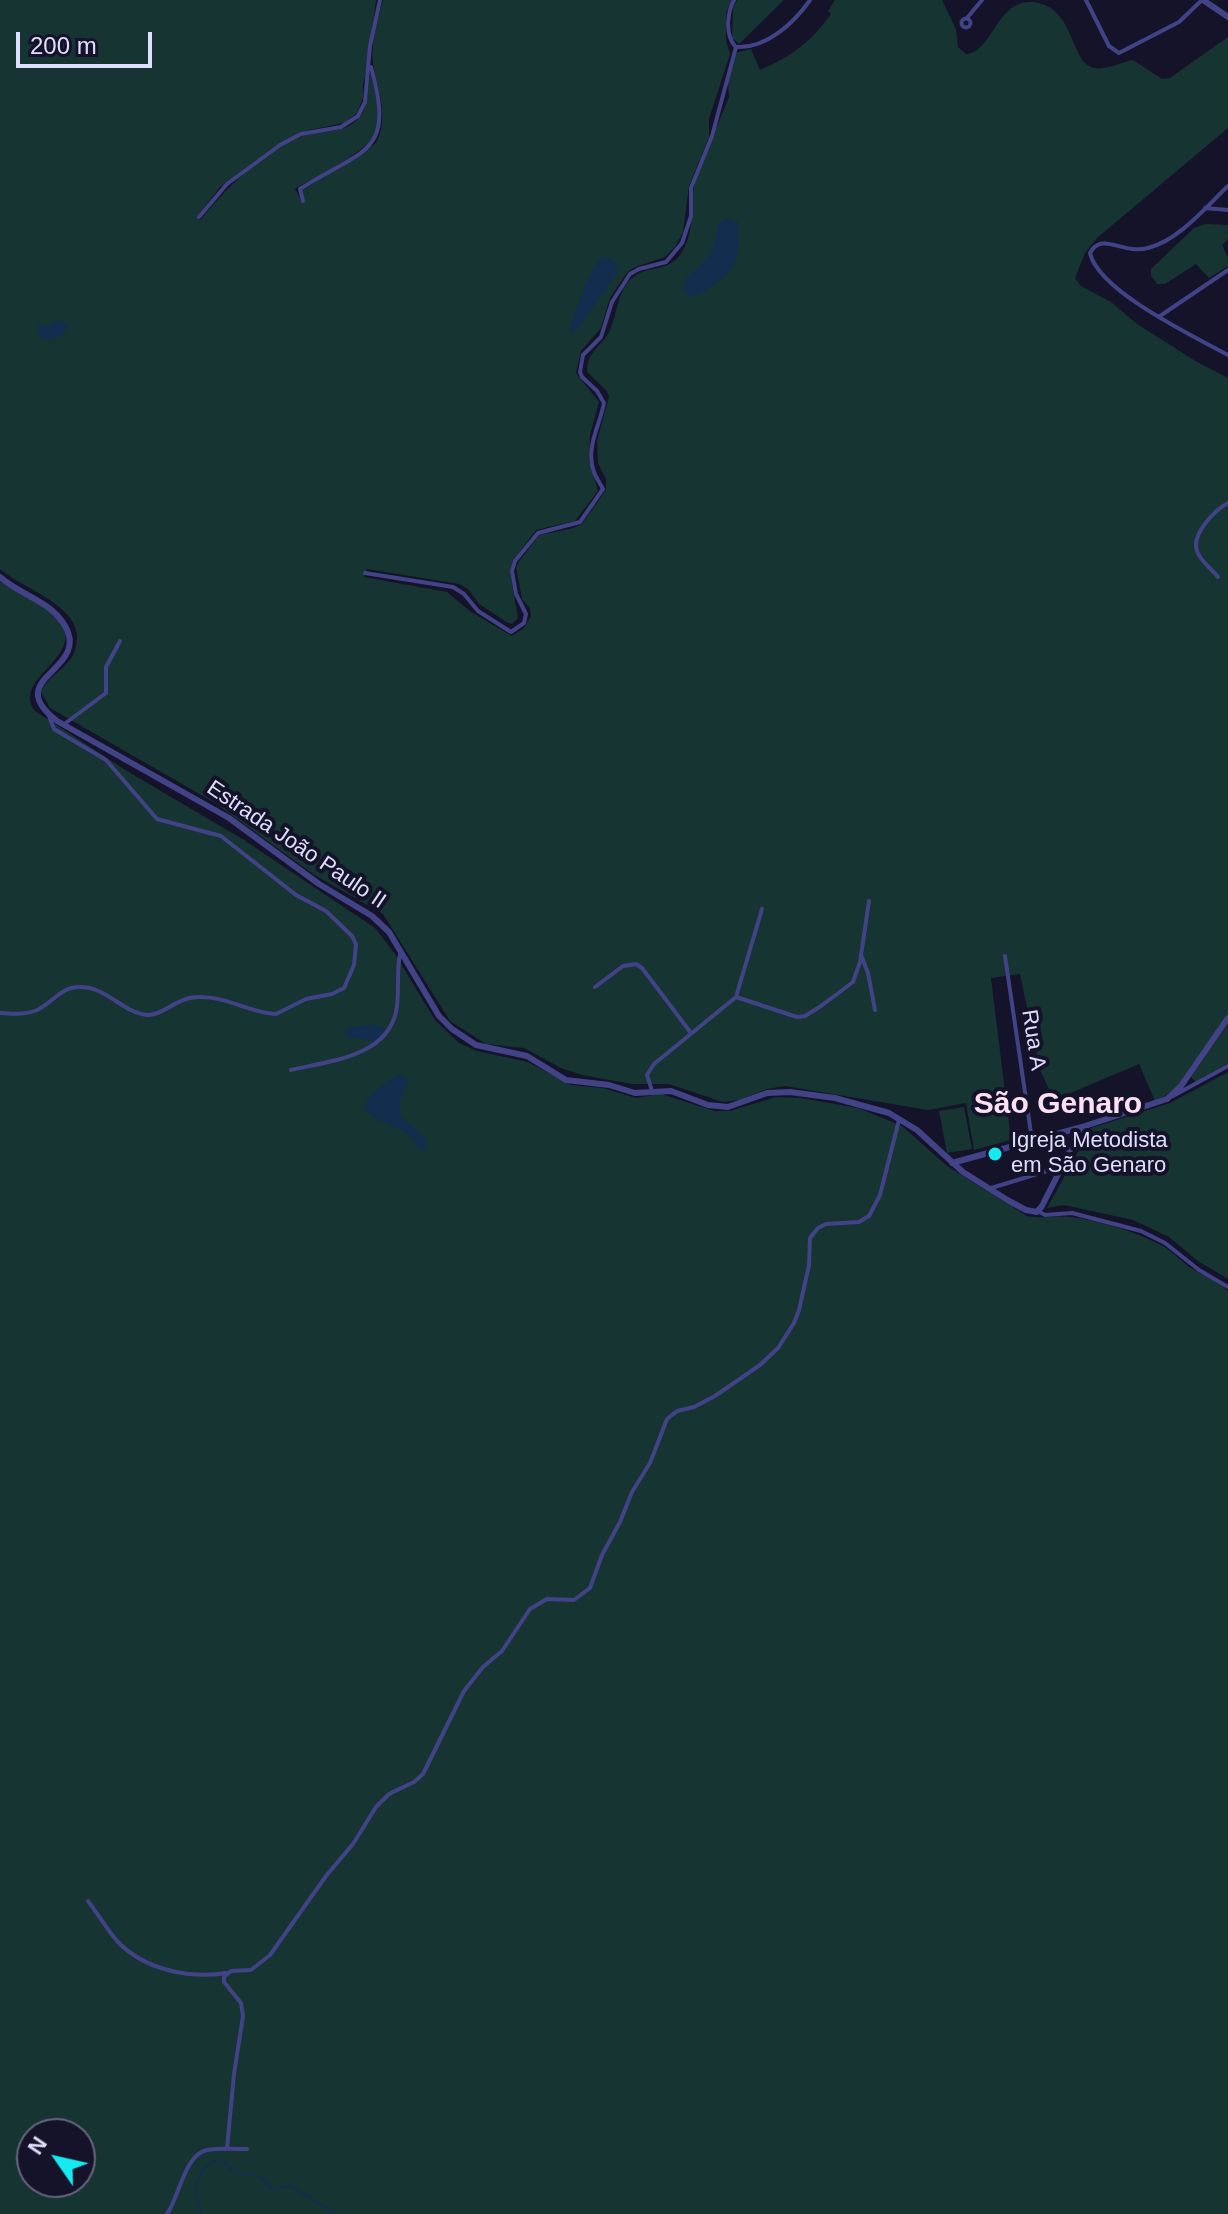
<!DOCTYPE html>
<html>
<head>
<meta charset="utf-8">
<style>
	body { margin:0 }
	#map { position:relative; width:1228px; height:2214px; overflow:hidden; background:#15132a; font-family:Arial,sans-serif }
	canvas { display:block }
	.north { position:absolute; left:16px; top:2118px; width:80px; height:80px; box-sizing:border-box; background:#15132a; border:2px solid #66647e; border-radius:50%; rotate:304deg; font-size:22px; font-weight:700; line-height:32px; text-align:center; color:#dfdefd }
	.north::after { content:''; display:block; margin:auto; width:28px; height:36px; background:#17e9f0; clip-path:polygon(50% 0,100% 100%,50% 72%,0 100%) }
	.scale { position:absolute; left:16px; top:32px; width:136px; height:36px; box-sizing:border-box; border:4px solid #dfdefd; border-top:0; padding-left:10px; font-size:24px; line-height:28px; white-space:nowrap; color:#dfdefd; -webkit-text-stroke:6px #15132a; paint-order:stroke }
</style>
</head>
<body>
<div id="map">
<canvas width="1228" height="2214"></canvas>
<div class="north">N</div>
<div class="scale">200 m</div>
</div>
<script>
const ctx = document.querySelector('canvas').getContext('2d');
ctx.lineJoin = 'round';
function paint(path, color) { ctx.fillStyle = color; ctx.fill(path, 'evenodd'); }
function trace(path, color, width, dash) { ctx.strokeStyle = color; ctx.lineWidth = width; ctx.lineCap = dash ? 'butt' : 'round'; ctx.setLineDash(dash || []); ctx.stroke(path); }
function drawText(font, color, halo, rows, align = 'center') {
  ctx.font = font + ' Arial,sans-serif'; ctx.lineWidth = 8; ctx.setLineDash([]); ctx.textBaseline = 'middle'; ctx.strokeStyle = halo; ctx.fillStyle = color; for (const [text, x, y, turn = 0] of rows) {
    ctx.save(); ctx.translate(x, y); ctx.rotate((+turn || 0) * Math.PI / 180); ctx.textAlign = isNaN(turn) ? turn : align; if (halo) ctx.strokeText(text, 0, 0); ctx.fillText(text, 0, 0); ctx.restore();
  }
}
paint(new Path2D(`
	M0,0H376L367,72L363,83V98L357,113L344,123L309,130L274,147L220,187L197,217L200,220C227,188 260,153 300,137C319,129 343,135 358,119C371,105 366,88 371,72C374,90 381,111 377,129C372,151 314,177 295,189L302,202L300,192L376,143C390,116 377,90 373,63C370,43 378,19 383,0H732L726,13V41L730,54L709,119V137L689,186L683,232L675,247L665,257L633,268L626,274L610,298L601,328L581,351L576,373L599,402L590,435L589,460L598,491L575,521L536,530L513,561L510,572L518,618L512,624L508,623L479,604L468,589L459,584L367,569L364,577L447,592L471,612L512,636L524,628L531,616L530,608L522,599L516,567L518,563L539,535L570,529L582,524L606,490V479L598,463L597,441L609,397L607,391L587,372C587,350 602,347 610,330C618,313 617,287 636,275C651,266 668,271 680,255C697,231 688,208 695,183C703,155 718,125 729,97L728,82L735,53L751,49L760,70C792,56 811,42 831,14L828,11L835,0H942L956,29L958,47L966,54C993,52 996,1 1031,2C1074,4 1070,59 1091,67C1102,72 1122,62 1133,60L1162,79L1170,78L1228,37V128L1097,238L1085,253L1075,278L1081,286L1111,302L1137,324L1197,362L1228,378V1014C1208,1043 1188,1087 1155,1101L1139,1064L1054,1100L1040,1070L1020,974L991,978L1011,1140L974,1150L966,1103L928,1110L785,1086L767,1089L739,1100L723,1102L669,1084H632L582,1075L561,1068L524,1048L486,1044L450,1021L383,914L313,874L215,803L50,708L41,692C48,676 65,670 73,655C95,609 25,591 0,569Z
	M737,0H784L739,44L732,38L733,8Z
	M1206,224L1228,225V239L1222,245L1228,258V266L1209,278L1196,264L1165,284H1157L1151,276V269L1194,228Z
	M0,582C18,592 38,602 53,615C97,654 9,676 35,711L127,771L244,840L375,928L395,954L435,1020L459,1043L477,1051L528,1062L571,1085L603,1088L636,1098L661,1094L715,1111H730L776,1097L801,1098L858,1108L902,1126L947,1166L1027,1216C1042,1219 1056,1215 1071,1217C1100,1221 1134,1231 1161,1245C1174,1252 1183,1264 1196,1271C1208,1278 1218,1282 1228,1291V2214H0ZM32,2134H80V2182H32Z
	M1228,1024V1063L1196,1082L1191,1077Z
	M1228,1072V1279L1198,1261L1169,1237L1133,1220L1064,1205L1047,1208L1091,1128L1170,1103Z
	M964,1107L972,1149L947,1153L939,1111Z`), '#163431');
paint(new Path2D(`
	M726,218L739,223C736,231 739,234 739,242C739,262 728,276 712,286C704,292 699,297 689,296L683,289C685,274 695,272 704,262C713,252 716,237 718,224Z
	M603,256L617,263L618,272L577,330L570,333L569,331C576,310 588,269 603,256Z
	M60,320L68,324L63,335L51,340L40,337L38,325L47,326Z
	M373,1025L385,1028L384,1033L376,1041L347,1037L343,1033L350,1027Z
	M398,1074L406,1077L408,1082L399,1102L401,1117L424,1137L427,1143L423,1151L419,1150C410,1124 379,1128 364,1108L367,1098Z`), '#132d4e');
trace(new Path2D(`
	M202,2214C191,2192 195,2165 222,2159L232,2171L261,2177L272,2189L291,2186L336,2214`), '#132d4e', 2);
trace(new Path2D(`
	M734,0C727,13 725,35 735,46
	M1086,0L1109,46L1119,53L1179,22L1202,0
	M967,18L982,0
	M961.5 23a4.5 4.5 0 1 1 9 0a4.5 4.5 0 1 1-9 0Z
	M736,47C766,49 794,23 810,0
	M1228,186C1205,208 1179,240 1148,248C1123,255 1102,231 1090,253C1098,291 1195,337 1228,355
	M303,201L300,189C363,148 396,156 371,67
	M1205,208L1228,210
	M199,217L227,184L280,145L301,134L341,127L358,116L365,102L370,46L380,0
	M1160,316L1228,270
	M365,573L453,587L464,594L478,611L511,632L524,623L526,614L516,594L512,571L515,561L538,533L580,522L603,489C600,483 596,478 594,472C585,448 600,425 604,403L597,391L582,377L580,372L583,355L601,337L612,302L630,274L639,269L666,262L682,243L691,216V188L712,136L736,47
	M1218,577C1212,569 1200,561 1197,551C1191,534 1215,510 1228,503
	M63,725L106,693V667L120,641
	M861,955L868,973L875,1010
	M1005,956L1032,1140
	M595,987L623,966L636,964L642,968L691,1033
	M736,997L797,1017L805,1016L821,1006L853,982L860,962L869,901
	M0,1013C12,1014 25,1015 37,1010C52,1003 61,987 79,987C106,986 123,1013 147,1015C162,1016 178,997 198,997C227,996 249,1013 276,1014L306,999L332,994L344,988L354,965L356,944L352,936L326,911L296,895L221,836L157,819L106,760L54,729L49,716
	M291,1070C329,1061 386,1057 396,1012C400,993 396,974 400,954
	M652,1091L647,1075L654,1064L736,997L762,909
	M1173,1096L1228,1066
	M988,1189L1060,1167
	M1038,1211L1045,1215L1072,1213L1141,1231L1165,1243L1199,1270L1228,1287
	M88,1901C98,1914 107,1930 118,1942C145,1970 190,1979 226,1973
	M227,2149L234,2074L243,2016L241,2003L224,1982V1977L231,1971L251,1970L270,1955L326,1876L353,1844L376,1807L389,1794L414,1782L423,1774L464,1691L483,1667L502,1651L530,1609L547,1599L574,1600L590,1588L602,1555L620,1522L632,1492L650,1463L667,1419L677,1411L694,1407L715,1396L760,1365L778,1348L794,1323L799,1310L809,1265L810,1238L818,1228L826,1224L859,1222L869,1216L880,1195L899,1120
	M167,2214C179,2197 185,2154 207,2150C220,2148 234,2149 247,2149`), '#414386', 4);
trace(new Path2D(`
	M1203,0L1228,17
	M0,577C20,595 51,601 65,626C91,671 0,677 57,721L229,818L319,884L372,916L389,932L439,1016L452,1029L476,1045L527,1056L566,1080L609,1085L635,1093L671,1091L708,1105L728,1107L767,1093L790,1092L835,1098L889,1113L917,1130L963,1172L1009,1201L1026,1210L1037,1212L1042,1206L1082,1127
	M952,1163L1082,1127L1167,1099L1181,1086L1228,1018`), '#414386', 6);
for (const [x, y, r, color] of [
	[995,1154,8,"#17e9f0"]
]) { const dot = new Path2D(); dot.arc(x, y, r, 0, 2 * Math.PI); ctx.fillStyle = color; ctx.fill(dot); trace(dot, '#15132a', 3); }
drawText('22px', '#dfdefd', '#15132a', [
	["Estrada João Paulo II",296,845,34],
	["Rua A",1033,1040,81]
]);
drawText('22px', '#dfdefd', '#15132a', [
	["Igreja Metodista",1011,1141],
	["em São Genaro",1011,1166]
], 'left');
drawText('bold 30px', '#fde0f4', '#15132a', [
	["São Genaro",1058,1105]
]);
</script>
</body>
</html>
